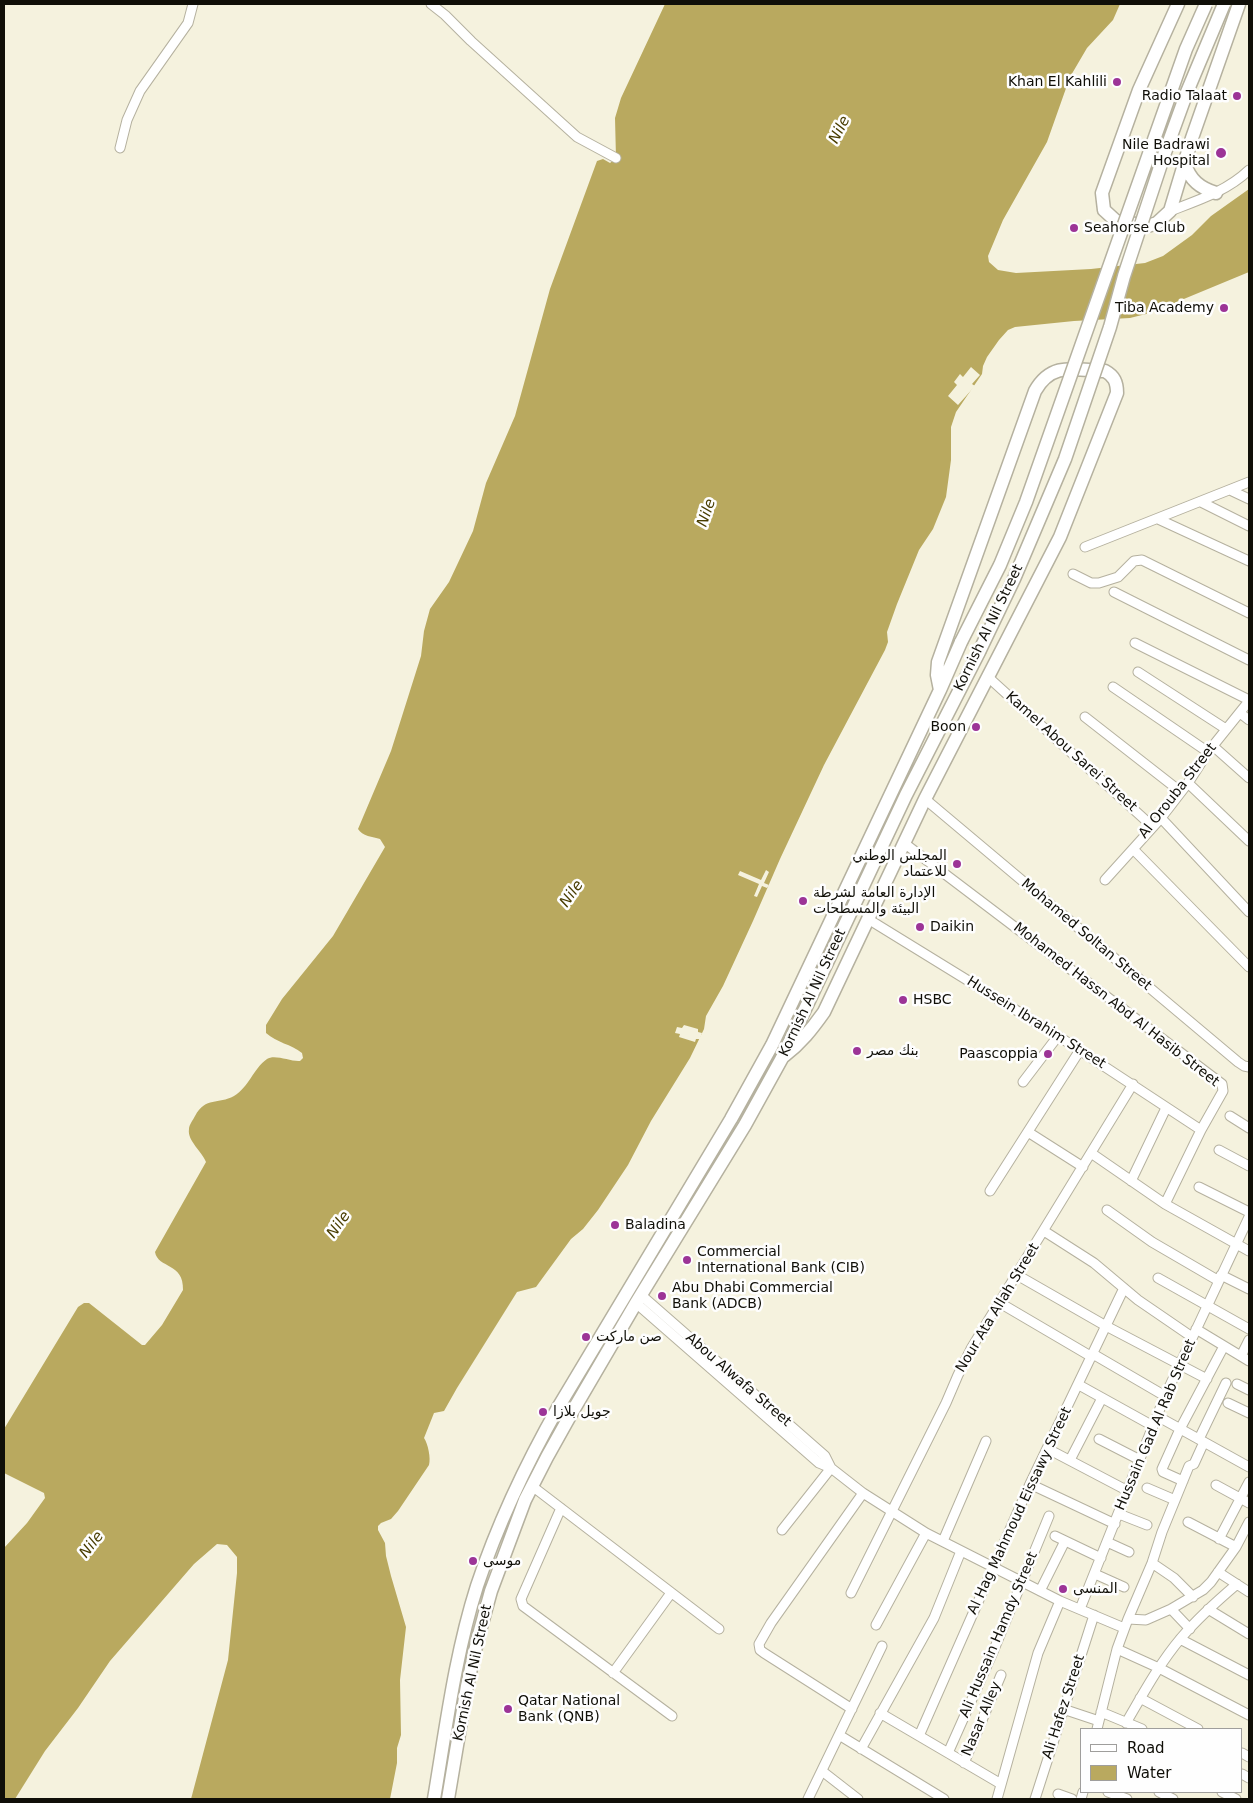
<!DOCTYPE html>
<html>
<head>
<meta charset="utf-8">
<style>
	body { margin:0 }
	#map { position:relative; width:1253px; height:1803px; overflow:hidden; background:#f5f2de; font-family:"DejaVu Sans",sans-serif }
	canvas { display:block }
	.frame { position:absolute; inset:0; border:5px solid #100f08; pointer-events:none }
	.legend { position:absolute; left:1080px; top:1728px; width:162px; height:65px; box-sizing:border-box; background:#fefefe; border:1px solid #9f9e9c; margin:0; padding:6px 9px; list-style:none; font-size:15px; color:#100f08 }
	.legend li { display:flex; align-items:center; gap:10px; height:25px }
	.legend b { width:25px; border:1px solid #9f9e9c }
</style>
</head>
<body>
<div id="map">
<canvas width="1253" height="1803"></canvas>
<div class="frame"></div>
<ul class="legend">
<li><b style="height:6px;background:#fff"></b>Road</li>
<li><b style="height:14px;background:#b9a95f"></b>Water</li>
</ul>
</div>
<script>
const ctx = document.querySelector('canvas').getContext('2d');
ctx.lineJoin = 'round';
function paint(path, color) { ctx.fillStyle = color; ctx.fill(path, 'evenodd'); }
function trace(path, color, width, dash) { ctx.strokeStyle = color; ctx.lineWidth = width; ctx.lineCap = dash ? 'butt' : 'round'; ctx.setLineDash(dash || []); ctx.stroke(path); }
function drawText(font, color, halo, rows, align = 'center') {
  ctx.font = font + ' "DejaVu Sans",Vazirmatn,sans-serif'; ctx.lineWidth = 5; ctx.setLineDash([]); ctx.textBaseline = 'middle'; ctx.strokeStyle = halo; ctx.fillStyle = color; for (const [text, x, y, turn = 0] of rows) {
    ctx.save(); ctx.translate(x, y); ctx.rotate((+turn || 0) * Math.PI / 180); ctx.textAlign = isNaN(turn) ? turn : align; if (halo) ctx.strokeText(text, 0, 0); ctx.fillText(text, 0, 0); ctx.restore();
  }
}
paint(new Path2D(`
	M665,4H1120L1113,20L1087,48L1070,77L1047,142L1003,220L988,256L989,262L998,270L1016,273L1091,269L1145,263L1163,256L1192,235L1211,216L1249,189V272L1150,313L1130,318L1074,321L1015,327L1008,330L999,340L987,357L983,366L982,374L956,412L951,427V460L946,497L933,529L919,550L897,604L887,632L888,642L885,650L824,765L780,859L753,921L723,986L706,1016L704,1029L690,1058L651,1121L628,1165L598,1210L583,1229L571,1239L536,1287L517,1292L457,1388L444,1411L434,1413L424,1438C428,1444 431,1458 429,1465L398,1511L391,1519L381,1523L378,1526V1530L385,1543L386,1556L391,1576L406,1627L400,1680L401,1735L397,1748V1763L390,1799H191L228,1660L237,1573V1557L227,1545L217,1544L194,1564L110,1661L78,1708L45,1751L15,1799H4V1548L27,1523L45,1498L44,1493L4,1473V1429L78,1307L84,1303H89L142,1345H145L162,1325L183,1290C184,1262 158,1269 155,1252L206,1162C202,1151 187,1141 189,1129C189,1125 193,1120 195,1116C206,1096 218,1105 234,1096C249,1087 253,1069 267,1059C275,1054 291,1062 300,1061L303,1058L302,1053C291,1044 277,1043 266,1033V1025L282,999L333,936L385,847L380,839C373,837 362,836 358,829L391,751L421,656L424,631L430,609L449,582L473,531L486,483L515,416L550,289L597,161L603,159L610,163L616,158L615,118L621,98Z`), '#b9a95f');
paint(new Path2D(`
	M971,367L980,375L972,384L975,386L958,405L948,396L957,385L954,382L960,374L963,377Z
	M766,870L769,872L764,883L769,885L767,888L762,886L757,897L754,896L759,884L738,875L740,871L761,880Z
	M684,1025L698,1029V1032L702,1033L700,1039H696L695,1042L679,1037L680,1034L675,1033L677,1027L682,1028Z`), '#f5f2de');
const minor = new Path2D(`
	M431,4L445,15L471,41L577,137L616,158
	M120,148L127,120L140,91L188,23L193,4
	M1170,211C1199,200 1227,191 1249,170
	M1230,490L1249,499
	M1201,502L1249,526
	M1158,519L1249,561
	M1085,547L1249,482
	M1073,574L1091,583H1099L1118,577L1134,561L1142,560L1249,613
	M1114,592L1249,660
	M1135,643L1249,700
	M1138,672L1226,729
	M988,677L1153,827
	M1113,687L1208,752
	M1240,713L1249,720
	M1085,717L1181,792
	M1213,746L1249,778
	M1188,783L1249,841
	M925,799L1238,1062L1244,1066L1249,1067
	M1161,818L1249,912
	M904,843L1222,1084L1223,1091L1201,1130L1165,1204
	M1133,849L1249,967
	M1105,880L1161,818L1188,783L1208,752L1249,701
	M868,919L1058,1036L1201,1130
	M1023,1082L1058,1036
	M1230,1116L1249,1128
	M1028,1132L1083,1167
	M1219,1150L1249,1166
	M1091,1153L1165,1204L1249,1251
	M1131,1181L1166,1108
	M1199,1187L1249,1212
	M990,1191L1080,1050
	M1107,1210L1152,1242L1219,1281
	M1044,1231L1094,1263L1138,1300L1192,1337
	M1017,1275L1106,1326L1207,1379
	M1221,1275L1249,1289
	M1158,1278L1249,1329
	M641,1295L825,1456L831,1468
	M636,1303L819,1463L831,1468L863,1493L926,1533L1060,1601L1124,1628
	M1000,1303L1092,1357
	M1196,1329L1249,1361
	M1093,1354L1165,1396
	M1241,1356L1249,1340
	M1237,1384L1249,1390
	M1079,1385L1153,1426
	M1228,1403L1249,1413
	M1157,1416L1249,1467
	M1099,1439L1140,1460
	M1199,1439L1226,1383
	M1048,1449L1128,1491
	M1070,1460L1102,1398
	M1183,1481L1163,1472L1162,1469L1180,1429L1224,1346
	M1030,1484L1115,1524
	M1216,1485L1249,1503
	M532,1486L719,1629
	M1147,1488L1175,1500
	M561,1508L521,1599L523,1606L672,1716
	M1119,1514L1147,1525
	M1188,1522L1236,1547
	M782,1530L831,1468
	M1055,1536L1101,1558
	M1219,1539L1249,1482
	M943,1541L986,1441
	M1107,1542L1129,1552
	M1152,1563L1174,1578L1193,1597
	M1218,1572L1249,1592
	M1095,1574L1124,1587
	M1040,1591L1065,1541
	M851,1593L946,1403L958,1375L972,1347L1133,1084
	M1080,1609L1165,1396L1249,1217
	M1171,1609L1190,1629
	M1208,1609L1249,1634
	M1128,1619L1146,1620L1171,1609L1203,1590L1211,1582L1236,1547L1249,1522
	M876,1625L926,1533
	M1180,1639L1249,1675
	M1117,1649L1159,1668L1249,1715
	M613,1673L671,1593
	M1140,1698L1198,1729
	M852,1709L764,1653L760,1650L759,1644L771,1623L863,1493
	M1063,1709L1099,1721
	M1101,1712L1142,1729
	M880,1713L1001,1784
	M1126,1723C1143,1694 1159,1664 1181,1638C1198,1618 1217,1601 1237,1584
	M1097,1729L1117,1649L1128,1619L1152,1563L1162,1532L1189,1466L1194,1464L1204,1442
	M839,1735L944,1799
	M919,1736L1030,1484L1124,1288
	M861,1749L934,1618L961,1551
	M948,1753L993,1652L1049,1516
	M1242,1753L1249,1757
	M964,1763L1001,1675
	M822,1771L858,1799
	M1242,1774L1249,1778
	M1108,1792L1127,1799
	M1159,1792L1173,1799
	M1222,1792L1236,1799
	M1058,1794L1072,1799
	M808,1799L882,1646
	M997,1799L1038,1653L1060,1601
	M1035,1799L1094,1615
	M1081,1799L1083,1792`);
const highway = new Path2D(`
	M1178,4L1139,90L1102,193L1104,210L1116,221L1148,226L1157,223L1170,211L1192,138L1239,4
	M1185,164C1190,180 1200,188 1216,193
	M784,1056C801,1043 812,1029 824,1012L925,799L1060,537L1117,393C1117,382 1114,376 1105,371C1075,370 1052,361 1035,391L938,662L937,675L940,690
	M434,1799C446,1728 455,1655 477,1586C498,1523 526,1464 559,1406L731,1119L772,1045L940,690L961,642
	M448,1799L467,1686L478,1638L491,1591L525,1500L547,1457L571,1414L636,1303L745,1125L782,1058L906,795L979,652`);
trace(minor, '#b5b19f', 11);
trace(highway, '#b5b19f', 15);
trace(minor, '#fff', 9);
trace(highway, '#fff', 12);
const highwayBridge = new Path2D(`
	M961,642L1000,565L1026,502L1186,49L1206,4
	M979,652L1014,579L1065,459L1110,327L1124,276L1163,158L1187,92L1224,4`);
trace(highwayBridge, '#b5b19f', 15, []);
trace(highwayBridge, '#fff', 12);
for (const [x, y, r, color] of [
	[1117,82,5,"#9c3497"],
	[1237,96,5,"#9c3497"],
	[1221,153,6,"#9c3497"],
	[1074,228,5,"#9c3497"],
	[1224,308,5,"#9c3497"],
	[976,727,5,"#9c3497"],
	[957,864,5,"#9c3497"],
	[803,901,5,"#9c3497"],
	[920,927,5,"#9c3497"],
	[903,1000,5,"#9c3497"],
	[857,1051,5,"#9c3497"],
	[1048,1054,5,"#9c3497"],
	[615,1225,5,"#9c3497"],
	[687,1260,5,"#9c3497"],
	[662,1296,5,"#9c3497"],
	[586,1337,5,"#9c3497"],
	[543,1412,5,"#9c3497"],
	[473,1561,5,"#9c3497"],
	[1063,1589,5,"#9c3497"],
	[508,1709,5,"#9c3497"]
]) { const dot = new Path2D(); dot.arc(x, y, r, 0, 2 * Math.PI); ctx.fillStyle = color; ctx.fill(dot); trace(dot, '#fefefe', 2); }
drawText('14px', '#100f08', '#fefefe', [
	["Khan El Kahlili",1107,82,"right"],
	["Radio Talaat",1227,96,"right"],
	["Nile Badrawi",1210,145,"right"],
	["Hospital",1210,161,"right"],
	["Seahorse Club",1084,228],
	["Tiba Academy",1214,308,"right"],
	["Boon",966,727,"right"],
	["المجلس الوطني",947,856,"right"],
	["للاعتماد",947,872,"right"],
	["الإدارة العامة لشرطة",813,893],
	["البيئة والمسطحات",813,909],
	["Daikin",930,927],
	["HSBC",913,1000],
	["بنك مصر",867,1051],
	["Paascoppia",1038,1054,"right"],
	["Baladina",625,1225],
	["Commercial",697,1252],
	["International Bank (CIB)",697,1268],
	["Abu Dhabi Commercial",672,1288],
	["Bank (ADCB)",672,1304],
	["صن ماركت",596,1337],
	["جويل بلازا",553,1412],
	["موسى",483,1561],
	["المنسى",1073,1589],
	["Qatar National",518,1701],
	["Bank (QNB)",518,1717]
], 'left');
drawText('14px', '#100f08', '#fefefe', [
	["Kornish Al Nil Street",989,628,-64],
	["Kamel Abou Sarei Street",1071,752,42],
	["Al Orouba Street",1178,791,-52],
	["Mohamed Soltan Street",1086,935,40],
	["Kornish Al Nil Street",813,993,-65],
	["Mohamed Hassn Abd Al Hasib Street",1116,1005,38],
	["Hussein Ibrahim Street",1036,1023,32],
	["Nour Ata Allah Street",998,1308,-59],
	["Abou Alwafa Street",738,1380,41],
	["Hussain Gad Al Rab Street",1156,1425,-67],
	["Al Hag Mahmoud Eissawy Street",1020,1511,-65],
	["Ali Hussain Hamdy Street",999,1635,-67],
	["Kornish Al Nil Street",473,1673,-78],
	["Ali Hafez Street",1064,1707,-72],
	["Nasar Alley",982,1719,-67]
]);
drawText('italic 15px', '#493d00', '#fefefe', [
	["Nile",840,130,-63],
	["Nile",707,513,-71],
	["Nile",572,894,-55],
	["Nile",339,1225,-55],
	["Nile",92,1545,-52]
]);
</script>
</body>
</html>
